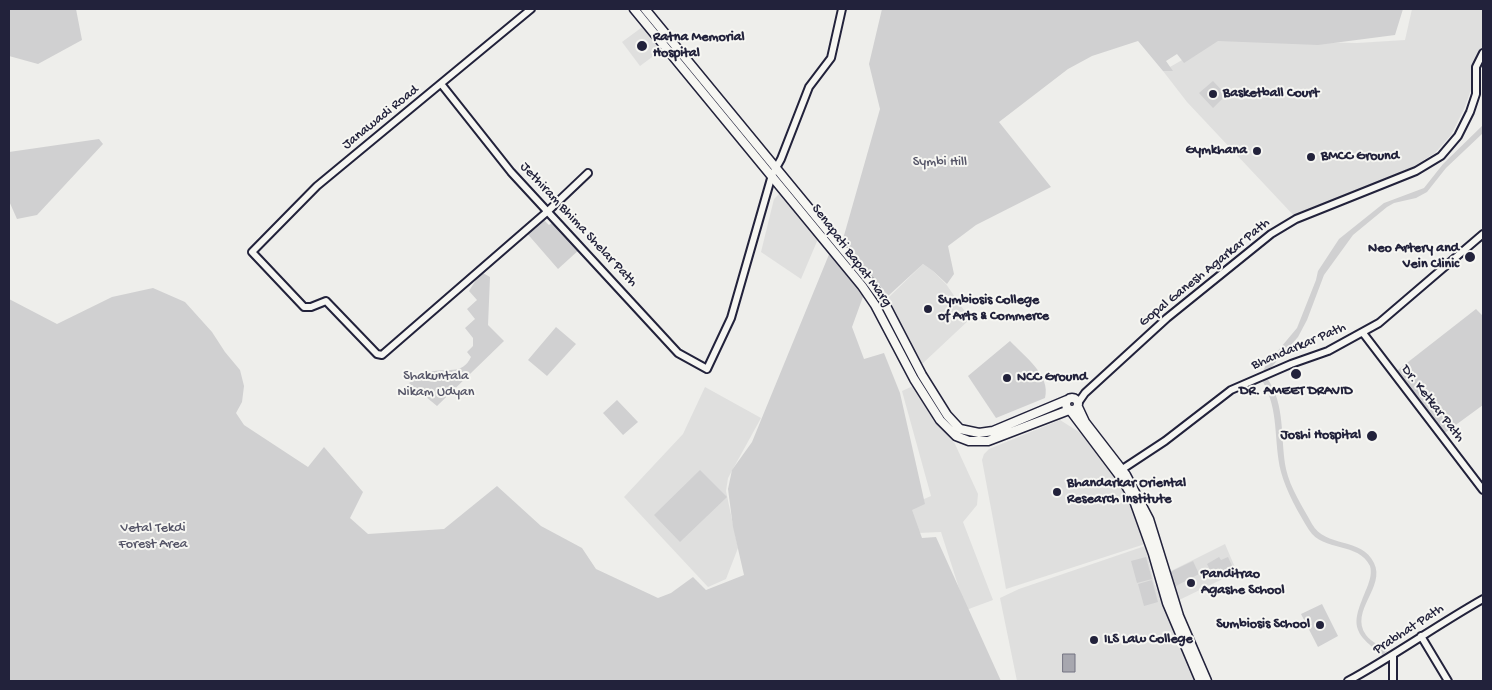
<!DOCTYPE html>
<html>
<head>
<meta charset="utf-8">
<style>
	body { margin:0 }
	#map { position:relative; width:1492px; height:690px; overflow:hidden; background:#eeeeeb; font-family:"Gochi Hand",sans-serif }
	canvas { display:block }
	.frame { position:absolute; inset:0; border:10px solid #22223b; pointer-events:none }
</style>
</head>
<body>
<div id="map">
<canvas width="1492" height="690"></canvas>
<div class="frame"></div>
</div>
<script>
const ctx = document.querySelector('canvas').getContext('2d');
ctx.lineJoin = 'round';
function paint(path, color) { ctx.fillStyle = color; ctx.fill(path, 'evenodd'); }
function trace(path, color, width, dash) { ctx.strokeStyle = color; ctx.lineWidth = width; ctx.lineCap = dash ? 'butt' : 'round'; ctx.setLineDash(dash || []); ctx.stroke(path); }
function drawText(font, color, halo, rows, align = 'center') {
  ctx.font = font + ' "Gochi Hand",sans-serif'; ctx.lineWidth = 4; ctx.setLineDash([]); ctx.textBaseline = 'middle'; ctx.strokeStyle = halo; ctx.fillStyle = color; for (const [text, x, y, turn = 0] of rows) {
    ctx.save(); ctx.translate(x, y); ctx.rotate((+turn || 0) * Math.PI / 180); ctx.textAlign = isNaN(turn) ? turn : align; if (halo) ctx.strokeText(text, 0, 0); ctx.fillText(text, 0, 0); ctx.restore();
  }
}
paint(new Path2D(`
	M1412,9H1483V51L1472,74V87L1464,109L1451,135L1435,153L1400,175L1296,218L1187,102L1163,71L1217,40L1357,43L1405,40Z
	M645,25L663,49L640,66L622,42Z
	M779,194L818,239L801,279L761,252L774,199Z
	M923,264L933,271L946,284L970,319L921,365L888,298Z
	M913,386L932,418L955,444L978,494L977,505L963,522L993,600L966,610L941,532L918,533L908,506L931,496L902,391Z
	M705,387L761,418L728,478L726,491L738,548L726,579L708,587L624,497L683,434Z
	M1060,420L1079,432L1117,477L1134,507L1145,544L1006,589L982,460L984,454L989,449Z
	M1225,544L1237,572L1175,602L1167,573Z
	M1145,546L1154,583L1198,681H1017L1000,598L1019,589Z`), '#dfdfde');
paint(new Path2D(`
	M9,9H76L82,40L38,64L9,56Z
	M882,9H1403L1395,35L1318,45L1218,41L1184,63L1177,54L1166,61L1173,71H1163L1138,41L1092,56L1068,69L999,122L1051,187L976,225L948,246L954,274L947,284L933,271L923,264L888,296L843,239L880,109L869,64Z
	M1213,81L1226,95L1213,108L1199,93Z
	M1483,125V133L1446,168L1427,192L1416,198L1394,203L1387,207L1353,235L1324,275L1307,320L1298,337L1268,371L1261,375L1266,365L1297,328L1316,280L1318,271L1339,239L1384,203L1424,188L1443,164Z
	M99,139L103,144L37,215L17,219L9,201V152Z
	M541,217L549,225L555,221L580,249L558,269L525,231Z
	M830,252L864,294L852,327L864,359L884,353L900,393L925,504L912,510L922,538L936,537L1001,681H9V299L57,324L112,297L153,288L185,302L212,332L225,352L240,370L244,386L242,402L236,413L244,425L308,467L324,447L363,492L350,518L368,534L444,529L497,486L541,526L582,548L596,569L658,598L671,593L693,577L706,590L744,575L733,527L728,489L732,470L752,442Z
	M481,272L490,277L488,325L504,341L437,406L409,383C415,379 422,374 430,372C446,367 462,376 471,357L467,352L473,346V338L465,328L475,319L467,309L477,300L469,291Z
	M1476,309L1483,316V405L1442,435L1394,373Z
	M556,327L576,344L547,376L528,360Z
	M1010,341C1025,357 1051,375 1045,398L996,418L968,376Z
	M1267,378C1286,405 1280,438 1286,469C1290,488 1303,507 1312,524C1325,548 1362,537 1374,563C1386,587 1349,611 1366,635C1371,642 1381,646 1387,651L1383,655C1348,630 1353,622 1368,585C1370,579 1372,573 1370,566C1359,542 1323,552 1309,530C1299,514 1286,491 1281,472C1273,439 1280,412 1262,380Z
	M617,400L638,422L623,435L603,413Z
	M700,470L727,497L680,542L654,515Z
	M1146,557L1152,579L1137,583L1131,561Z
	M1219,557L1221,560L1228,557L1234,570L1215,580L1207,564Z
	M1193,561L1199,574L1174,587L1168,573Z
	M1152,580L1158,602L1144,606L1138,584Z
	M1322,604L1338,636L1318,647L1301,614Z`), '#d0d0d1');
const water = new Path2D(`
	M1063,654H1075V672H1063Z`);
paint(water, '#a7a7af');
trace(water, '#727281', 1);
const minor = new Path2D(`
	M531,9L317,186L252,252L304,307H311L326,301L377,354L382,355L548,211L588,173
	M442,85L511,172L678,353L707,369L731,318L772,175L781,159L809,87L831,58L842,9
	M1363,333L1483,490
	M1078,403L1085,393L1167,318L1271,234L1296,219L1416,171L1441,156L1458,136L1470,112L1476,94V67L1483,53
	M1118,472L1165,441L1231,390L1291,364L1328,351L1379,323L1483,234
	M1421,636L1448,681
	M1348,681C1394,656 1437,625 1483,599
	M1393,681V656`);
const major = new Path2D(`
	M634,9L862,286L875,305L914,379L940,420L956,436L969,441H988L1069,410
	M645,9L869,281L883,300L922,375L947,415L960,429L979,433L993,431L1067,400
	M1066 404a6 6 0 1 1 12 0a6 6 0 1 1-12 0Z
	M1078,407L1085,422L1126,475L1149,519L1179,616L1207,681
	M1070,410L1122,479L1133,498L1153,554L1167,603L1200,681`);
trace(minor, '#22223b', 10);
trace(major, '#22223b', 11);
trace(minor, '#f6f6f2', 6);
trace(major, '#f6f6f2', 8);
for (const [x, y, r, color] of [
	[642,46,6,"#22223b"],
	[1213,94,5,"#22223b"],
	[1257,151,5,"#22223b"],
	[1311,157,5,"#22223b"],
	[1470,257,6,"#22223b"],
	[928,309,5,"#22223b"],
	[1296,374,6,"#22223b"],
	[1007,378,5,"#22223b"],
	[1372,436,6,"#22223b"],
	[1057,492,5,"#22223b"],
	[1191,583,5,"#22223b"],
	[1320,625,5,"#22223b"],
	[1094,640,5,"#22223b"]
]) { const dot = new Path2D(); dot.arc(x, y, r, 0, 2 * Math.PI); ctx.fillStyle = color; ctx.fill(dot); trace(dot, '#f6f6f2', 2); }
drawText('bold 14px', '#22223b', '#f6f6f2', [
	["Ratna Memorial",653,38],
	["Hospital",653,54],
	["Basketball Court",1223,94],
	["Gymkhana",1247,151,"right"],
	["BMCC Ground",1321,157],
	["Neo Artery and",1459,249,"right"],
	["Vein Clinic",1459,265,"right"],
	["Symbiosis College",938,301],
	["of Arts & Commerce",938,317],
	["NCC Ground",1017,378],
	["DR. AMEET DRAVID",1296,392,"center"],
	["Joshi Hospital",1361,436,"right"],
	["Bhandarkar Oriental",1067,484],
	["Research Institute",1067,500],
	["Panditrao",1201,575],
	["Agashe School",1201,591],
	["Sumbiosis School",1310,625,"right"],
	["ILS Law College",1104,640]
], 'left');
drawText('14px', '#22223b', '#f6f6f2', [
	["Janawadi Road",381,118,-39],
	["Jethiram Bhima Shelar Path",578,225,47],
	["Senapati Bapat Marg",851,256,53],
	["Gopal Ganesh Agarkar Path",1205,273,-39],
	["Bhandarkar Path",1299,347,-23],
	["Dr. Ketkar Path",1432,404,52],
	["Prabhat Path",1409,630,-33]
]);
drawText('14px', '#565668', '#f6f6f2', [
	["Symbi Hill",940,163],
	["Shakuntala",436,377],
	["Nikam Udyan",436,393],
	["Vetal Tekdi",153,529],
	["Forest Area",153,545]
]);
</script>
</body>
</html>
